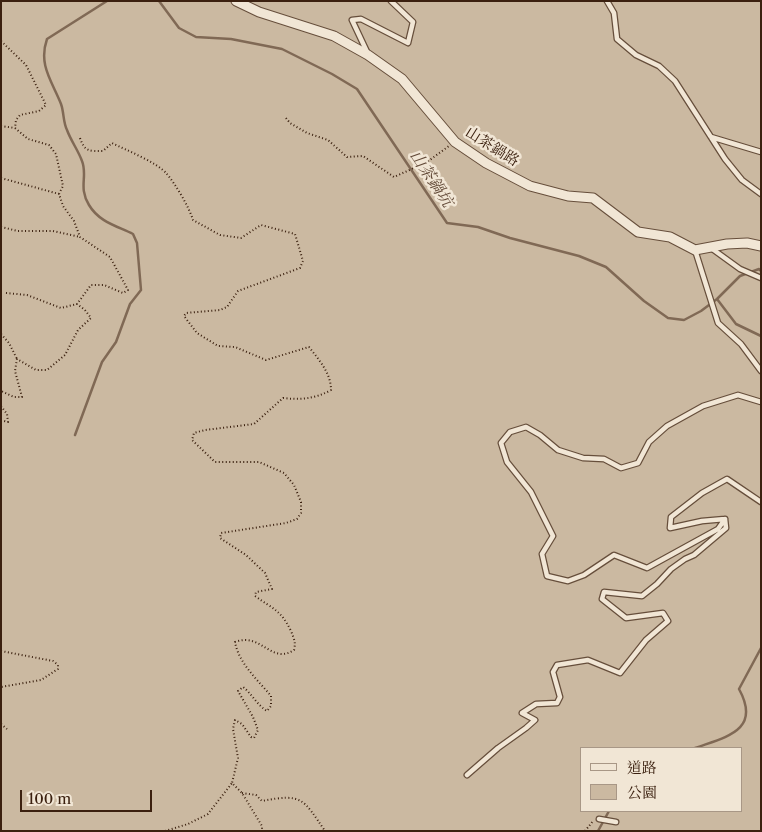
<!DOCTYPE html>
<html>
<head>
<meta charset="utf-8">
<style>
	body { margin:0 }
	#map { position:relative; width:762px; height:832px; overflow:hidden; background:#e9d8bf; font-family:"Libre Caslon Text","Noto Serif TC",serif }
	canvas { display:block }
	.frame { position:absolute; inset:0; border:2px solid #3b200f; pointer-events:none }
	.legend { position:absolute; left:580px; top:747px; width:162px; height:65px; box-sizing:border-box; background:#f1e6d5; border:1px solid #a89786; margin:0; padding:6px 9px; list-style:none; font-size:15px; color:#3b200f }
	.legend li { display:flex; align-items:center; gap:10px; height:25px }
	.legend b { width:25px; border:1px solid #a89786 }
	.scale { position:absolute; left:20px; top:790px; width:132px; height:22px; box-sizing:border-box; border:2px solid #3b200f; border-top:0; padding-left:6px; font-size:15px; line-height:18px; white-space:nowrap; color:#3b200f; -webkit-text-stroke:4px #f1e6d5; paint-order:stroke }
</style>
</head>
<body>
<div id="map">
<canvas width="762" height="832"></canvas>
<div class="frame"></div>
<ul class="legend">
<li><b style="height:6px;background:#f1e6d5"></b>道路</li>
<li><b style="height:14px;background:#cbb9a1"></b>公園</li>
</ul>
<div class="scale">100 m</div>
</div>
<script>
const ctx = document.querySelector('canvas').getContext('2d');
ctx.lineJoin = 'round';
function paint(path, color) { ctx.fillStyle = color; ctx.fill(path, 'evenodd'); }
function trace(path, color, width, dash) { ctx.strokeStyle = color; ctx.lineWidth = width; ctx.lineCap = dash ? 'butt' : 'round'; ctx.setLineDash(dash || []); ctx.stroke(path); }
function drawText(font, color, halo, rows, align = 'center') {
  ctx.font = font + ' "Libre Caslon Text","Noto Serif TC",serif'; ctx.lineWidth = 5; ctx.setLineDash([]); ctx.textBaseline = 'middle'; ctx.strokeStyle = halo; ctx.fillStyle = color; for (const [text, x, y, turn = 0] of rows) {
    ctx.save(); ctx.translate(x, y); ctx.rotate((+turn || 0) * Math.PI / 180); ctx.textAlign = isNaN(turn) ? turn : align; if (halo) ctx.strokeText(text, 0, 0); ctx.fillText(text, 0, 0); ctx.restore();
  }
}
paint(new Path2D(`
	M1,1H761V831H1ZM581,748H741V811H581Z`), '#cbb9a1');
trace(new Path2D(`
	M159,1L179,28L196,37L231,39L282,49L332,74L357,89L447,223L478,227L510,238L579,256L606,267L644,301L668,318L684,320L701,311L717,299L740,276L759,269L761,271
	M717,299L736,324L761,336
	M75,435L102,362L116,342L130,304L141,290L137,243L133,234C117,226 99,222 89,205C78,187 88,176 82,161C78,150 71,141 67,130C63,122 64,112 61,104C52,81 38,65 47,39L107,1
	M695,748C725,737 762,731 739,689L761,648
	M598,831L609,811`), '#806955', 2.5);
const lane = new Path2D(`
	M607,1L614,13L617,39L636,55L659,66L675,81L725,159L742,180L761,194
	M368,54L352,20L361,19L408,43L413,22L391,1
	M711,137L761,152
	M711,248L740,269L761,278
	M695,250L718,323L741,344L761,371
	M761,402L738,395L703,406L667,426L649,442L638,463L621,468L604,459L583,458L558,450L540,435L526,427L510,432L501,443L507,462L531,492L553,536L542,554L547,576L568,581L584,575L614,555L647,568L718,529L725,519L702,521L670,528L671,517L702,493L727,479L761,502
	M467,775L498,748L526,728L535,720L522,713L536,704L557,703L560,697L553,672L557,665L588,660L620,673L646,640L668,621L663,613L626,618L602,599L604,592L642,596L657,584L671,569L685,559L694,555L726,528L725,519
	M599,819L616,822`);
const street = new Path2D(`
	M236,1L259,12L334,36L368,55L402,79L455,142L486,163L530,186L568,196L593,198L638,232L670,237L695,250L727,244L747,243L761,246`);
trace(lane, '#664e3b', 7);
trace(street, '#664e3b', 11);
trace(new Path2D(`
	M1,41L26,65L46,105L39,111L20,115L16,120L15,128L28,139L49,145L56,154L63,186L59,194L63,206L74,221L80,237L110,257L128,290L123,293L104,285H91L77,304L85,310L91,318L78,330L65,355L47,370H36L17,359L15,371L22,397H14L1,391
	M286,118L290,123L307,133L328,140L347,157L363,156L394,177L427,162L449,146
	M1,126L15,128
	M80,138C85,152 89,151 103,151L112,143C126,150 156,162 166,173C175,183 189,207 193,220L220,235L241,238L261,225L295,234L303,261L300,268L238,291L227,307L220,310L186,313L184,316L197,333L218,346L235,347L266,360L309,347C319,360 331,373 331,390C315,399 300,400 283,398L254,424L205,430L194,433L192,440L215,462H259L284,473L294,485L301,502V513L297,519L286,523L221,533L220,538L246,555L265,573L272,589L256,592L255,596C273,609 281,610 291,631C294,639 296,642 294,650C271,665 262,632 235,642C239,664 258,680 271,696V706L267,711C257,705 252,694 243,687L238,691L253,717L258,730L254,738L251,737L242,724L235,720L233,729L238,758L232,783
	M1,178L59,194
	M1,227L18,231H53L80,237
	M6,293L27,295L61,308L77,304
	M1,334L9,343L17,359
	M1,406L7,414L8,422L1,420
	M1,651L53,661L58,665V669L41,680L1,687
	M1,724L7,729
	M242,793L256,795L262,801C303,793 303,799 325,831
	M165,831L188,824L208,814L232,783L242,793L262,826V831
	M521,831H526
	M585,831L593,821`), '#3b200f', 2, [1, 2.5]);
trace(lane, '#f1e6d5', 4.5);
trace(street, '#f1e6d5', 9);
drawText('15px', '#3b200f', '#f1e6d5', [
	["山茶鍋路",492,147,32]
]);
drawText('italic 16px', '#634a38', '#f1e6d5', [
	["山茶鍋坑",431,179,56]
]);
</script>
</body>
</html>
